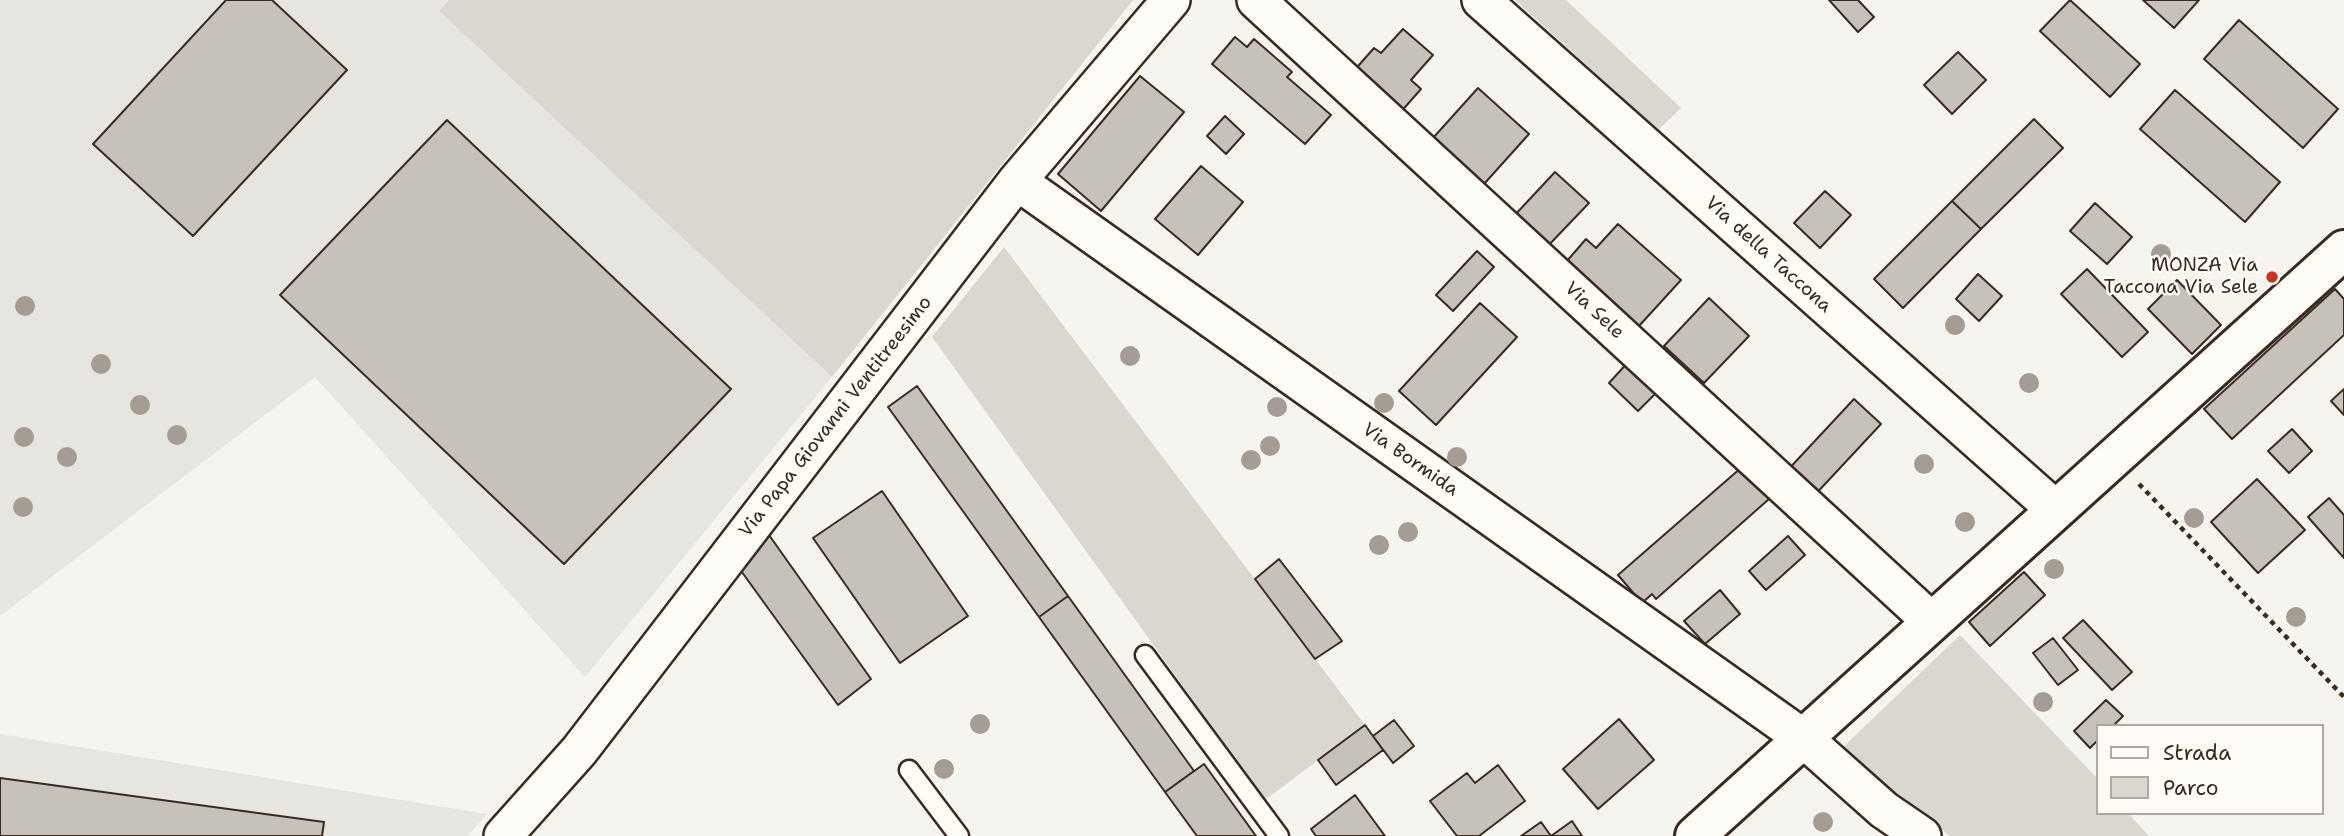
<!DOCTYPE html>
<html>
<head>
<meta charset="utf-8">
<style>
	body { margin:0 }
	#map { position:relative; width:2344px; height:836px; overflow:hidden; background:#f5f4ee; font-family:"Shantell Sans",sans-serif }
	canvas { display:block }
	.legend { position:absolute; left:2096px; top:724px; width:228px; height:91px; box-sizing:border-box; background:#fdfcf7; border:2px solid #afa8a0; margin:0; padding:9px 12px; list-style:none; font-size:21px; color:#3b2a1e }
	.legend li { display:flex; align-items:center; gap:14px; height:35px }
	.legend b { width:35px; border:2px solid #afa8a0 }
</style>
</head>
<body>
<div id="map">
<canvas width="2344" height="836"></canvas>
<ul class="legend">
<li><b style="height:9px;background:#fdfcf7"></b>Strada</li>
<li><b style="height:19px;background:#dad6d0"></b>Parco</li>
</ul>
</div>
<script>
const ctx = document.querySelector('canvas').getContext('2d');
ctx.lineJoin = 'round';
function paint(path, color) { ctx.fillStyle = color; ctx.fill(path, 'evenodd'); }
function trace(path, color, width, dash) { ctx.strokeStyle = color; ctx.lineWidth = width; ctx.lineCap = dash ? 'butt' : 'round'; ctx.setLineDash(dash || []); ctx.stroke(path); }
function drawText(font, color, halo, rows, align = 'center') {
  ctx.font = font + ' "Shantell Sans",sans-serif'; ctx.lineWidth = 5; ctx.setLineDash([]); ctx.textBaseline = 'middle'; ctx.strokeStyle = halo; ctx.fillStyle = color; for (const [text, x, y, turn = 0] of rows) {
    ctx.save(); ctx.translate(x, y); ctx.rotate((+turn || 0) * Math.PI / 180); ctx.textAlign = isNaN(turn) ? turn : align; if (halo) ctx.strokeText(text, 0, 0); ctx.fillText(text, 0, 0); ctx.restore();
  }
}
paint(new Path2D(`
	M0,0H449L439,11L832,377L585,677L315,377L0,616Z
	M0,734L487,814L467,836H0Z`), '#e7e5df');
paint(new Path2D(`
	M449,0H1133L832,377L439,11Z
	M1515,0H1566L1681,108L1658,130Z
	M1004,247L1365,725L1265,800L932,337Z
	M1960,635L2097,778V813H2128L2149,836H1950L1840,750Z`), '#dad6d0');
const building = new Path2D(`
	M226,0H272L347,70L193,236L93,144Z
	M1829,0H1858L1874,17L1858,32Z
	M2070,0L2140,64L2110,97L2040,31Z
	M2143,0H2199L2174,28Z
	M2239,20L2338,109L2303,148L2204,59Z
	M1403,29L1433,55L1411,80L1421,89L1399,114L1352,73L1374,48L1381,53Z
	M1235,37L1247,47L1254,39L1292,72L1287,77L1331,115L1305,144L1212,64Z
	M1958,52L1986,80L1952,114L1924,85Z
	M1140,76L1184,112L1101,211L1058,174Z
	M1478,88L1529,134L1484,184L1433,138Z
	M2175,90L2280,182L2245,222L2140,129Z
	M1225,116L1244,134L1226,154L1207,136Z
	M2034,119L2063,148L1981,229L1952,201Z
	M447,120L731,389L564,564L280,295Z
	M1201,166L1243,202L1198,255L1155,219Z
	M1555,172L1589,203L1546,248L1513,217Z
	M1825,191L1851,215L1820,248L1794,223Z
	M1952,201L1981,229L1903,308L1874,279Z
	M2095,203L2132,237L2107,264L2070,231Z
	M1618,224L1681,280L1639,326L1567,261L1586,239L1596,248Z
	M1477,251L1494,267L1453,311L1436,295Z
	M2087,269L2148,332L2122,357L2061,294Z
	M1978,274L2002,296L1979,321L1956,299Z
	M2177,280L2221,325L2192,354L2148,309Z
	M2335,289L2344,299V335L2232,439L2204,409Z
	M1709,298L1749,336L1704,383L1664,346Z
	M1480,303L1517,337L1436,425L1399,391Z
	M1630,360L1660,389L1638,411L1609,383Z
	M917,386L1068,596L1039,617L888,407Z
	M2344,389V415L2331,401Z
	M1854,399L1881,424L1812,498L1785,473Z
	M2292,429L2312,451L2289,473L2268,451Z
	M1742,467L1769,499L1656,599L1652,594L1642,603L1618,575Z
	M2257,479L2305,530L2258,573L2211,522Z
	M882,491L968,616L900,663L813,538Z
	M2329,498L2344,515V558L2308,517Z
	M769,535L871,679L838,705L739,568Z
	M1788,536L1805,555L1766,590L1749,571Z
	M1279,559L1342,641L1315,659L1255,579Z
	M2024,572L2045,595L1990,646L1969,622Z
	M1720,590L1740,614L1705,644L1684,621Z
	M1068,596L1194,771L1165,792L1039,617Z
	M2083,620L2132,672L2112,690L2063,638Z
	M2053,638L2078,670L2058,685L2033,653Z
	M2106,700L2123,716L2113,726H2097V741L2090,748L2074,731Z
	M1619,719L1654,760L1598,809L1563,769Z
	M1394,720L1414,746L1393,763L1373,736Z
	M1365,725L1383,750L1336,785L1318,760Z
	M1204,764L1256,836H1197L1165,792Z
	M1498,765L1525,801L1479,836H1457L1430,801L1467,773L1475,783Z
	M0,778L324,822L322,836H0Z
	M1355,795L1385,836H1316L1311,829Z
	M1572,821L1582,836H1521L1541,822L1551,836Z`);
paint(building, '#c7c1bb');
trace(building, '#3b2a1e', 2);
const lane = new Path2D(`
	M1145,655L1279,836
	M909,770L959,836`);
const street = new Path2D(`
	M1256,0L1932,622
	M1481,0L2056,510
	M1017,181L1803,738L1884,810L1922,836
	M503,836L579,751L1017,181L1171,0`);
const secondary = new Path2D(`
	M1695,836L2344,250`);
trace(lane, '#3b2a1e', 23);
trace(street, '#3b2a1e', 42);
trace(secondary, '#3b2a1e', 44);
trace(new Path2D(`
	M2139,484L2344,697`), '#3b2a1e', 4.5, [5, 5]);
trace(lane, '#fdfcf7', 18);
trace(street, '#fdfcf7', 37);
trace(secondary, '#fdfcf7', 38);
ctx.fillStyle = '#a59d94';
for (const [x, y] of [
	[2161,254],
	[25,306],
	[1955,325],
	[1130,356],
	[101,364],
	[2029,383],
	[1384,403],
	[140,405],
	[1277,407],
	[177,435],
	[24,437],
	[1270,446],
	[67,457],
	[1457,457],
	[1251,460],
	[1924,464],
	[23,507],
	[2194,518],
	[1965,522],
	[1408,532],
	[1379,545],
	[2054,569],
	[2296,617],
	[2043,702],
	[980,724],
	[944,769],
	[1823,822]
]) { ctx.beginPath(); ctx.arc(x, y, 10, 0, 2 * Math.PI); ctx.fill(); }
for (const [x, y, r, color] of [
	[2272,277,7,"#c8321e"]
]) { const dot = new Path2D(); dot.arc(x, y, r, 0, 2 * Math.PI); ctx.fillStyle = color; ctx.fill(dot); trace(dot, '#fdfcf7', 2.5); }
drawText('19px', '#3b2a1e', '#fdfcf7', [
	["Via della Taccona",1768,255,42],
	["Via Sele",1594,311,43],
	["Via Papa Giovanni Ventitreesimo",836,417,-52],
	["Via Bormida",1410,460,35]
]);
drawText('19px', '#3b2a1e', '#fdfcf7', [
	["MONZA Via",2258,266],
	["Taccona Via Sele",2258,288]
], 'right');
</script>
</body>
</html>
